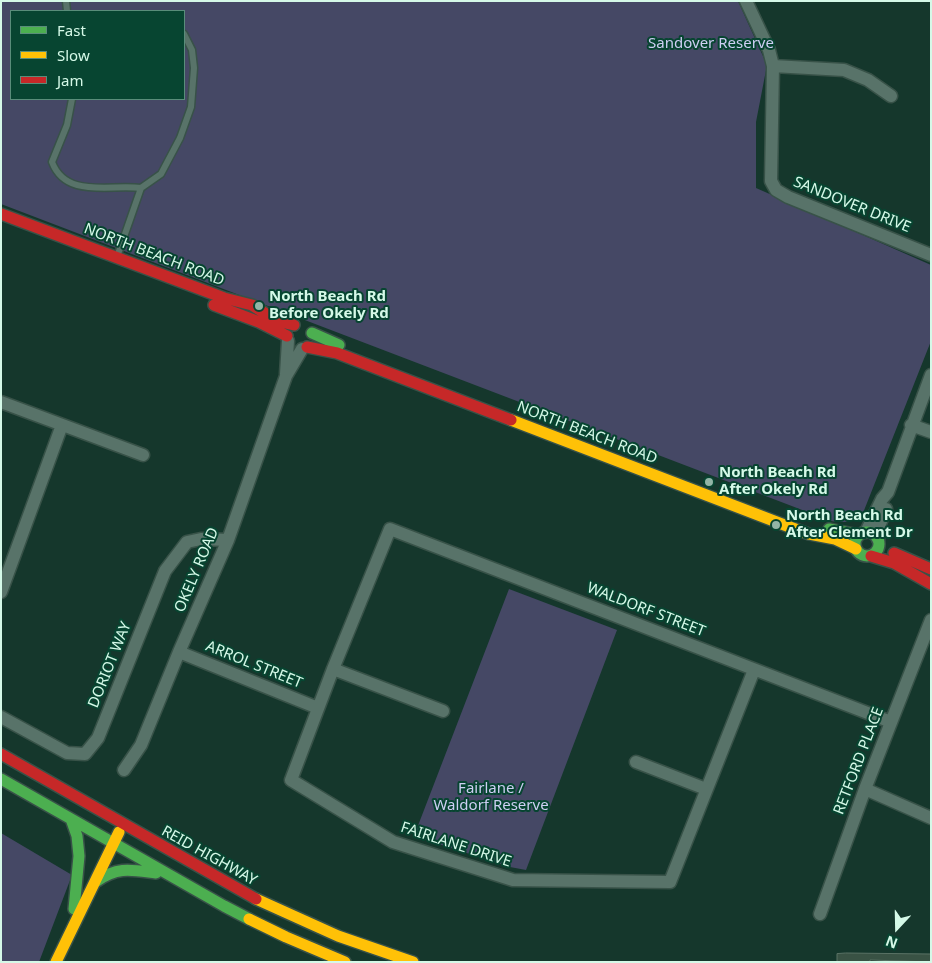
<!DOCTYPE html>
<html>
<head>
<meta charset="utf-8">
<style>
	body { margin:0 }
	#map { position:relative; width:932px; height:963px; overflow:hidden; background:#15372c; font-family:"Noto Sans",sans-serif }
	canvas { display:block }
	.frame { position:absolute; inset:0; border:2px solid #d5f9e8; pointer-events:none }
	.legend { position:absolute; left:10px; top:10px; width:175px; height:90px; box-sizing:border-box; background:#074531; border:1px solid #598d7a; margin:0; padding:6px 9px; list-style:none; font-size:15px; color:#d5f9e8 }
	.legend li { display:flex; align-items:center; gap:10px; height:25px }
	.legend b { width:25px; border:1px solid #598d7a }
	.north { position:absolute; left:872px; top:903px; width:50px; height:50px; -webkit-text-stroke:4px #074531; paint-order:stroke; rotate:201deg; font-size:14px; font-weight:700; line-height:20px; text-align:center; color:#d5f9e8 }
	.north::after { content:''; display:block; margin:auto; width:18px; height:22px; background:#d5f9e8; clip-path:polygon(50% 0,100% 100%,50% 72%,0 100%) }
</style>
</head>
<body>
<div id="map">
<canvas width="932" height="963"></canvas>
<div class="frame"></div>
<ul class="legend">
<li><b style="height:6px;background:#4caf50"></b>Fast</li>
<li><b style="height:6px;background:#ffc107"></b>Slow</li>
<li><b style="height:6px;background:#c62828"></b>Jam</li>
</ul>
<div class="north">N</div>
</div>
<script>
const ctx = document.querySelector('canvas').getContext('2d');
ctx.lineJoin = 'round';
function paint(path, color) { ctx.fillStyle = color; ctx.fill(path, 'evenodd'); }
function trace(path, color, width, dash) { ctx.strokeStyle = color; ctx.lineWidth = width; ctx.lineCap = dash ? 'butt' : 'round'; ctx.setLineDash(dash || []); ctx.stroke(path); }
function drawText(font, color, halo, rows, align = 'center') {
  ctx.font = font + ' "Noto Sans",sans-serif'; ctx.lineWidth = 4; ctx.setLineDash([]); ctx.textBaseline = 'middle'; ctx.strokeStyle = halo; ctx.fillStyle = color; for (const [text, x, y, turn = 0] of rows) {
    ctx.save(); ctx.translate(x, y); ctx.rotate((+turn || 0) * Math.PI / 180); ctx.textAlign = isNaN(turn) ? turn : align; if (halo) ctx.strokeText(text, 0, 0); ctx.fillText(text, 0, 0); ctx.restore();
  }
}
paint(new Path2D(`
	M1,1H738L767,65L756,122V188L931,265V341L863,513C853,523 844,523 831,521L1,204ZM11,11H184V99H11Z
	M509,589L617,630L526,870L510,867L414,836Z
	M1,833L72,875L39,962H1Z`), '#454865');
paint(new Path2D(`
	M931,956V962H839Z`), '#0007');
const building = new Path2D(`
	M846,953L931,954V962L870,960V962H837V954Z`);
paint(building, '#395244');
trace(building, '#5a7265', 1);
const lane = new Path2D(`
	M66,1L67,11
	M72,99L67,125L52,162C66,199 110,184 141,188
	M117,257L141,188L161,174L180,138L191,107L194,68L192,50L184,34`);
const street = new Path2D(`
	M746,1L769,50L773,66L771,181L776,190L788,197L931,255
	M773,66L844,70L868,80L891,96
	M286,374L288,341
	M1,402L143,455
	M911,425L931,432
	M866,532L882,499L888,492L931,375
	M878,539L879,526L886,509
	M1,592L62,425
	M179,652L318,708
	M333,669L443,711
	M754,670L670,882L513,880L393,842L291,780L333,669L390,529L891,722
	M1,717L67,753L85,754L98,738L165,571L187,542L201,539L228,540
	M636,762L706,789
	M124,770L141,745L179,652L228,540L286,376L302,349
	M865,789L931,818
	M820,914L865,789L931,620`);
const fast = new Path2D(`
	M312,333L339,345
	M829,529L859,535
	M855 544a12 12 0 1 1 24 0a12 12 0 1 1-24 0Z
	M1,779L224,906L249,919
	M71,819L77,836L79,856L74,909
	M97,881C118,866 132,870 156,873`);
const slow = new Path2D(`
	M511,420L787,526L809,534L835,539L856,549
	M256,899L338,936L413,962
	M249,919L286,937L345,962
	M56,962L119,832`);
const jam = new Path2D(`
	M1,214L224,298L252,305L277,321L294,325
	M214,305L259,322L287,336
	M307,347L337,353L511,420
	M894,553L931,569
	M871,556L894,563L931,584
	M1,754L256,899`);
trace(lane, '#385248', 9);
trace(street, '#385248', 15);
trace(fast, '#385248', 14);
trace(slow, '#385248', 14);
trace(jam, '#385248', 14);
trace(lane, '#587369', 6);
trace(street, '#587369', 12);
trace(fast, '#4caf50', 11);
trace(slow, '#ffc107', 11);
trace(jam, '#c62828', 11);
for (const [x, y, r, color] of [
	[259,306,5,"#92b5a6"],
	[709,482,5,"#92b5a6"],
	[776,525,5,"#92b5a6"]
]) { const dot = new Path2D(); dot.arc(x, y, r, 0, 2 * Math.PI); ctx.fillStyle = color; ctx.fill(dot); trace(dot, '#074531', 2); }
drawText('15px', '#cecef3', '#074531', [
	["Sandover Reserve",711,44],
	["Fairlane /",491,789],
	["Waldorf Reserve",491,806]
]);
drawText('15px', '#d5f9e8', '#074531', [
	["SANDOVER DRIVE",852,205,22],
	["NORTH BEACH ROAD",154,255,21],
	["NORTH BEACH ROAD",587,433,21],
	["OKELY ROAD",197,570,-67],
	["WALDORF STREET",646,610,21],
	["DORIOT WAY",110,665,-68],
	["ARROL STREET",254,665,22],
	["RETFORD PLACE",859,761,-69],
	["FAIRLANE DRIVE",456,845,18],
	["REID HIGHWAY",209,856,29]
]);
drawText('bold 15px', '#d5f9e8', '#074531', [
	["North Beach Rd",269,297],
	["Before Okely Rd",269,314],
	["North Beach Rd",719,473],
	["After Okely Rd",719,490],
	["North Beach Rd",786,516],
	["After Clement Dr",786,533]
], 'left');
</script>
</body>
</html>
